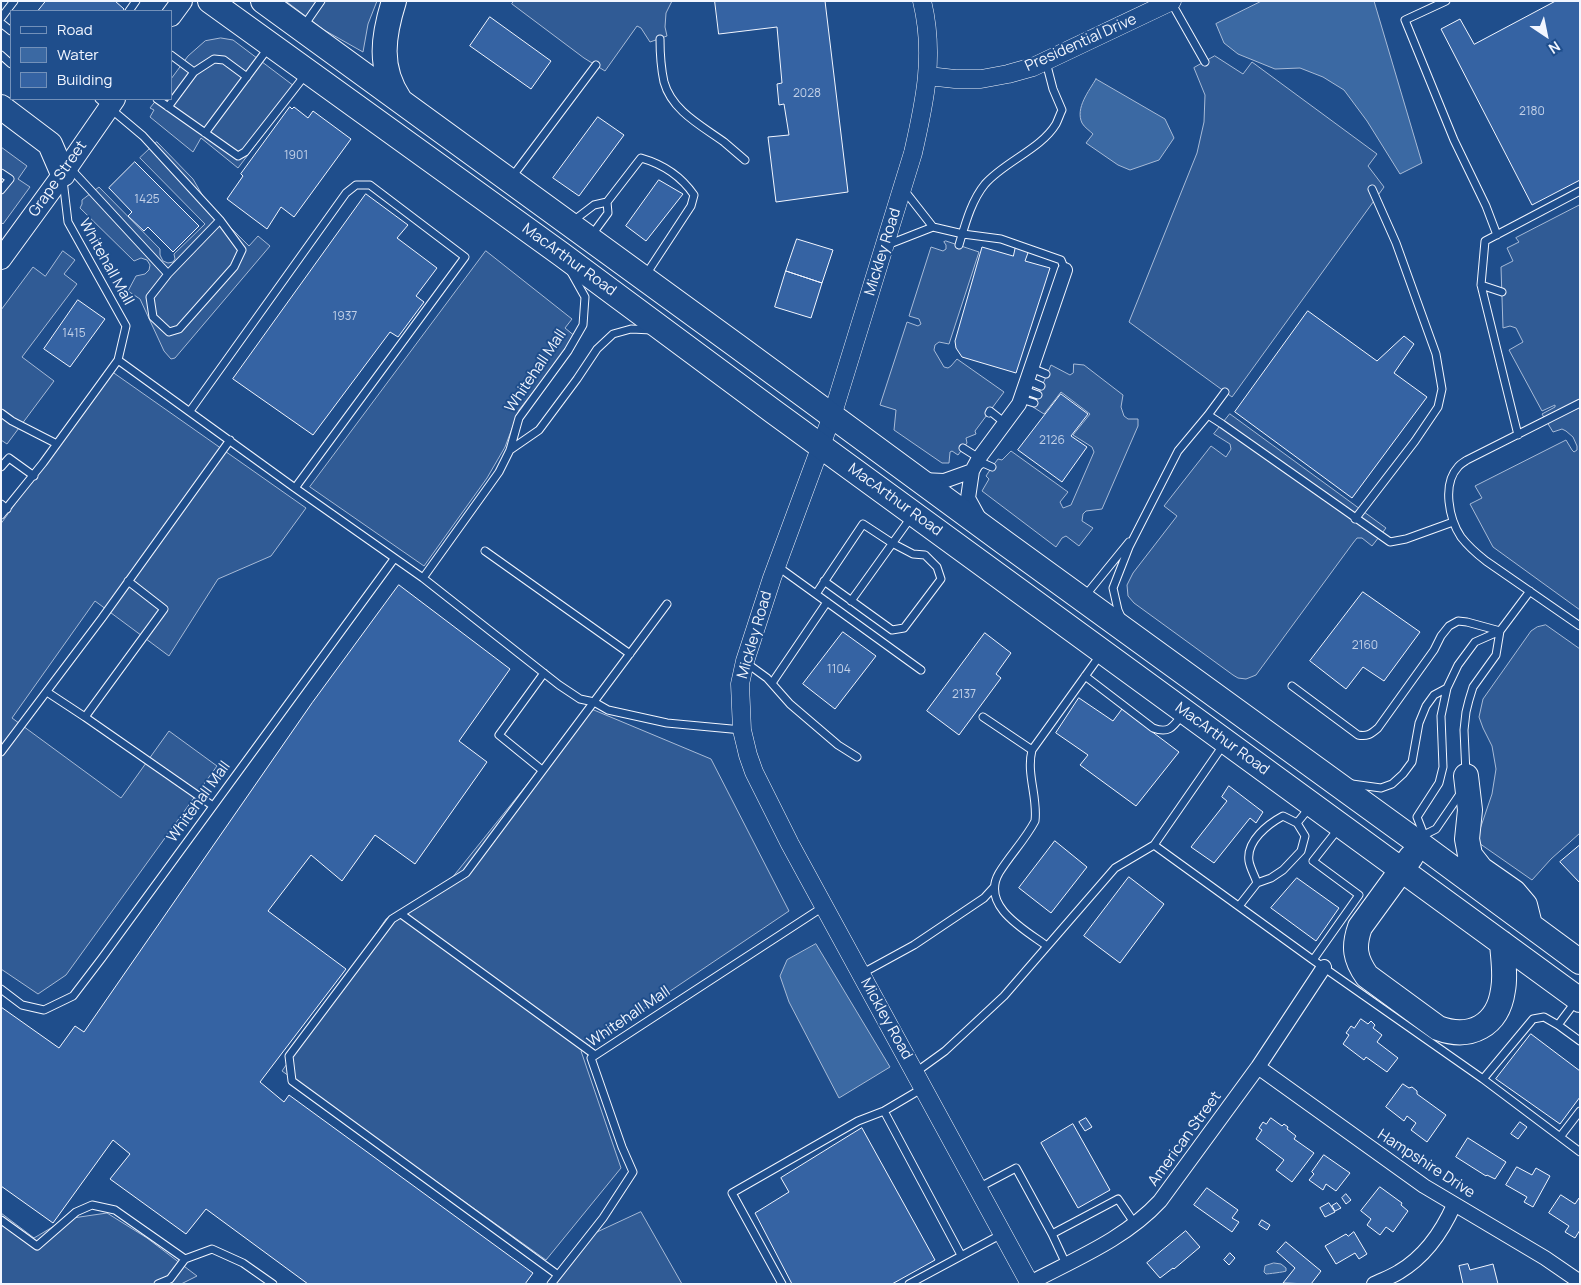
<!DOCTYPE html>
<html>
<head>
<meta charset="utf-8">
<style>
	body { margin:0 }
	#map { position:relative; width:1581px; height:1285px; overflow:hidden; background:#1f4e8c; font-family:Manrope,sans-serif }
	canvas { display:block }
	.frame { position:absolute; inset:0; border:2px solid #f2f6ff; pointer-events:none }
	.legend { position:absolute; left:10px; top:10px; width:162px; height:90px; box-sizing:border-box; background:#1f4e8c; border:1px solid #7391ba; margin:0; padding:6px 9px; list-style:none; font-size:15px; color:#f2f6ff }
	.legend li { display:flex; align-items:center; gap:10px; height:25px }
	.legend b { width:25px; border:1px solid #7391ba }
	.north { position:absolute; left:1521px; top:10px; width:50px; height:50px; -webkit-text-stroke:4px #1f4e8c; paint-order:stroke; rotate:146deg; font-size:14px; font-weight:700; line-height:20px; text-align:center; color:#f2f6ff }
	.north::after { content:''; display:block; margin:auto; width:18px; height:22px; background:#f2f6ff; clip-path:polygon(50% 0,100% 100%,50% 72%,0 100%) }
</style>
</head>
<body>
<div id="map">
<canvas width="1581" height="1285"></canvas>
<div class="frame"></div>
<ul class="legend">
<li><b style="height:6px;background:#1f4e8c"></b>Road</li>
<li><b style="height:14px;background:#3b69a3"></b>Water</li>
<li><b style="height:14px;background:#3563a3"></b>Building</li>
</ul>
<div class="north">N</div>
</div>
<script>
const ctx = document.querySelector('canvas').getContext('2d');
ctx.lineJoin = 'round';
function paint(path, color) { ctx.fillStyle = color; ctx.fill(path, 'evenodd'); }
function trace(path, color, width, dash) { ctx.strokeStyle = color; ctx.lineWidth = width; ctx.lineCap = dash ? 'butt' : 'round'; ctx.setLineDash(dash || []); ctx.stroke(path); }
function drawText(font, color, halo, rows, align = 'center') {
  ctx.font = font + ' Manrope,sans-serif'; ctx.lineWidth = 4; ctx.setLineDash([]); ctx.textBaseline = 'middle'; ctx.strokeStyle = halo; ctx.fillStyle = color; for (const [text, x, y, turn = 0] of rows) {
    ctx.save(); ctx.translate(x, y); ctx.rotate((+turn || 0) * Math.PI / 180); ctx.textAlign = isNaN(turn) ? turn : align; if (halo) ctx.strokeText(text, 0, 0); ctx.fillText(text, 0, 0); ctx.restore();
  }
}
const parking = new Path2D(`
	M287,1H377L368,24L363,52L324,30L287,2Z
	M514,1H672L666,13L665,27L667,36L650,42L641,28L637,26L605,71L584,58L512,4Z
	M221,38L233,40L298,89L238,168L201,138L193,152L150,117L154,110L150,108L157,99H171V79L188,56L205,41Z
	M1215,56L1243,74L1252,62L1377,154L1368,166L1384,187L1232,397L1129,322L1197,153L1204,122L1205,95L1194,68Z
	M157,142L193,179L208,205L249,246L258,236L270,246L175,358L171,359L164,351L140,299L128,291L136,276L145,274L149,270L150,265L147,260L141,258L134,261L80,208L82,204V200L99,187L160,249V255L163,261L168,263L173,262L175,259L174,254L205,224L140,158Z
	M1,147L27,166L18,179L30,187L3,224L1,222Z
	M1580,205V610L1493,547L1470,504L1482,498L1475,486L1566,440L1572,450L1574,452L1577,450V446L1573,437L1566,431L1562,429L1553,432L1542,414L1555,407V405L1542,411L1509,350L1523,342L1516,328L1510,326L1503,328L1501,267L1513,261L1507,248L1519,242L1516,238Z
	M946,241L979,252L949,344L939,342L935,345L934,350L944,367L948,368L951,366L957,359L1004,392L975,431L976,434L966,438L967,443L958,455L952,451L950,452L949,463H942L894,430L896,410L880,405L907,322L918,326L921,324L919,319L909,316L931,247L943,251L946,249V245L944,242Z
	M63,251L75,260L64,274L77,284L22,357L54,381L7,444L1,440V310L33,267L45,276Z
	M486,251L572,319L565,328L576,337L519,410L505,447L487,478L424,566L310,487Z
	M1074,364L1084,365L1123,395L1121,407L1124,416L1128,419H1138V426L1102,509L1086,511L1083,514L1082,521L1093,528L1079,546L1066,536L1062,538L1056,547L982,491L989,479L986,476L992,467L998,459L1002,460L1011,451L1068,492L1060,502L1063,508L1071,505L1094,452L1092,447L1073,435L1090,414L1061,392L1044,414L1033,407L1051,365L1070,375L1073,373Z
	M111,371L306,508L271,556L218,579L169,656L95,601L12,718L121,798L169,731L217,766L66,975L38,994L1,969V524Z
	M1230,414L1386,528L1372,546L1362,538H1357L1353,543L1256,675L1246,679L1238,678L1233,675L1134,603L1128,596L1127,585L1133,573L1177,516L1164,506L1211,446L1226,457L1231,449L1230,444L1214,434Z
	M1546,625L1580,649V833L1551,859L1532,880L1476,841L1492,794L1496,769L1492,746L1483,728L1479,717L1483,699L1531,631L1537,627Z
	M589,708L711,759L789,911L581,1051L621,1168L546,1260L282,1071L386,919L451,879Z
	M641,1212L682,1284H551L591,1235Z
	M1,1213L34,1238L66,1219L107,1213L147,1238L197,1276L181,1284H1Z`);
paint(parking, '#305b95');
trace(parking, '#a8bbd7', 1);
const water = new Path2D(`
	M1262,1H1374L1422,163L1400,174L1367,121L1344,90L1323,77L1300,68L1275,69L1238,54L1224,43L1216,24Z
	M1096,79L1165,119L1174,138L1159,160L1130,170L1118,165L1086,143L1093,134C1090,131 1084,127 1082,123C1075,108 1089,91 1096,79Z
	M816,944L890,1067L839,1098L789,1002L780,976L787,960Z
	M1274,1263L1281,1264L1286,1268V1271C1285,1272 1267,1274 1266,1274L1264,1272L1265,1266Z`);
paint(water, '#3b69a3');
trace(water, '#a8bbd7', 1);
const building = new Path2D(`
	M46,1H115L124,9L123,11H38Z
	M715,1H825L848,192L776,202L768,137L789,135L784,104L779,105L777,84L782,83L777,27L719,34Z
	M1556,1H1580V180L1532,205L1441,29L1460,19L1474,44Z
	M490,17L551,61L531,89L470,46Z
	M290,107L292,109L294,107L308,118L313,111L351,139L294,217L281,207L267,229L227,199L243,176L241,174Z
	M598,117L624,135L579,196L553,178Z
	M135,162L199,226L173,252L148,227L144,231L128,216L132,212L109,188Z
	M659,180L683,194L646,241L626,226Z
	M366,194L408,225L397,238L437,268L416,296L424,302L398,337L390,332L313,435L233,379Z
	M797,239L833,250L822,283L786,271Z
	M1016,246L1029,250L1025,261L1050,268L1016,373L962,357L956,348L955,341L982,247L1013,256Z
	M786,271L822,283L811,318L775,307Z
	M78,300L105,319L70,367L44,349Z
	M1308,311L1377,361L1404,336L1414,344L1394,373L1427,397L1352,498L1235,412Z
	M1061,394L1088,414L1071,436L1087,447L1062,482L1018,450Z
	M399,585L510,669L459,741L487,762L415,864L375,835L342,881L311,855L268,911L346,969L260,1082L284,1102L289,1095L533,1273L525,1284H308L206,1209L186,1234L110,1179L130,1154L113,1140L53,1223L1,1186V1007L59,1048L75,1026L84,1032L312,703Z
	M1363,592L1420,632L1384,681L1363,667L1346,689L1310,661Z
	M843,632L876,656L835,709L803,684Z
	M985,633L1011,653L996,674L1001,678L959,735L927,711Z
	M1079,698L1113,721L1122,709L1179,752L1136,806L1080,765L1088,755L1056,733Z
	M1229,786L1263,812L1256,823L1250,818L1214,863L1191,847L1227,801L1222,797Z
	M1055,841L1087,867L1051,913L1019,888Z
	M1580,845V883L1560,862Z
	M1129,877L1164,904L1120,963L1084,936Z
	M1297,878L1339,908L1316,941L1271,908Z
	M1361,1019L1368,1024L1371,1021L1375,1025L1373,1028L1382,1035L1377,1042L1398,1058L1387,1072L1366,1057L1364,1060L1343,1044L1349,1035L1346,1033L1351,1026L1354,1028Z
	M1531,1034L1580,1071V1097L1560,1124L1496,1079Z
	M1403,1084L1409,1088L1412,1087L1417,1091V1094L1446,1115L1427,1142L1411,1130L1416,1123L1407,1116L1404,1121L1386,1107Z
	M1086,1118L1092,1127L1085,1131L1079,1122Z
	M1271,1118L1282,1126L1284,1124L1288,1127L1287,1129L1296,1136L1294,1139L1314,1153L1292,1182L1276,1170L1284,1160L1256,1139L1262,1130L1259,1128L1263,1122L1266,1124Z
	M1520,1122L1527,1127L1518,1139L1511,1134Z
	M1073,1124L1110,1190L1078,1208L1041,1143Z
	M862,1128L935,1260L892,1284H792L755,1213L789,1192L781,1178Z
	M1468,1138L1506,1162L1495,1179L1487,1175L1486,1176L1456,1157Z
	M1324,1155L1350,1173L1336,1191L1326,1184L1323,1190L1309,1180L1314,1174L1312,1172Z
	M1517,1167L1532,1175L1536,1168L1550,1176L1533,1207L1524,1202L1527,1197L1506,1185Z
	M1380,1187L1402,1203L1401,1205L1408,1211L1393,1232L1386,1227L1380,1235L1367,1225L1371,1219L1361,1211Z
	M1207,1188L1238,1210L1232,1218L1239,1222L1232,1232L1194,1205Z
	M1346,1194L1351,1200L1346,1204L1342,1198Z
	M1561,1195L1575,1204L1579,1198L1580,1199V1230L1575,1238L1565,1232L1569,1226L1549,1213Z
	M1329,1203L1335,1212L1325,1217L1320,1208Z
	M1337,1203L1341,1208L1335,1211L1332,1206Z
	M1262,1220L1270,1225L1267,1230L1259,1225Z
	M1186,1231L1200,1247L1174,1269L1173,1268L1160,1278L1147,1263Z
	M1354,1232L1367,1254L1359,1259L1355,1253L1336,1264L1325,1246L1346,1234L1348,1236Z
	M1286,1242L1321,1271L1311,1284L1283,1283L1295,1268L1277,1252Z
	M1230,1253L1235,1258L1229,1265L1224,1260Z
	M1468,1264L1470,1270L1493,1264L1498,1284H1463L1459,1266Z`);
paint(building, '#3563a3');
trace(building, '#f2f6ff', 1);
const service = new Path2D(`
	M1446,1L1405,20L1454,140L1486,206L1497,235
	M1171,2L1205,62
	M129,11L136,1
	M1,18L14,1
	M1,23L11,31
	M303,27L321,1
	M660,39C660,53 661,68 664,82C672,111 702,126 724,142C731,148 738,154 745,160
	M1,55L11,64
	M171,55L194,72L214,59L224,60L247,77
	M157,99L238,156L245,152L306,74
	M168,107L194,72
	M205,133L269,47
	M70,168L168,274L220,220L143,136L99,99
	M1,173L10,179L1,190
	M512,177L596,65
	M904,190L933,227
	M573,221L594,205L607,202L641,158C662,164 681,176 694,195L691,206L645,276
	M591,236L608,213L607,202
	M887,245L933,227L963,234L1001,239L1061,260L1065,270
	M959,245C965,225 971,201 985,184C1004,162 1041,149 1056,124C1058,120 1060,114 1062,110L1053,89L1046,62
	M168,274L150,297L153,317L169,332L179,329L234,267L242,250L220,220
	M1481,285L1502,292
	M118,360L295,488L423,578L559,685L580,699L594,702L608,710L667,723L742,730
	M1031,368L1046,374
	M1027,380L1041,386
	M1024,390L1038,395
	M1021,399L1034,403
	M1580,403L1467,460C1464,462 1460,464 1458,467C1442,484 1449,519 1461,537C1468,546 1477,554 1486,561L1580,626
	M190,411L346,193L356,185H370L465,257L295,488
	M1,413L12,421L57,444
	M989,413L990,411L1005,423
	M1208,415L1222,424L1390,542L1406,539L1453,522
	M1518,435L1481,285L1485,241L1580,191
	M963,448L979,458
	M510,450L539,430L577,379L597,349L613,334L631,329L652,330
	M1,467L9,458L34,476
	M977,467L983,463L992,467
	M1,504L7,509
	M1,515L43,463L118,360L126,326L68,222L63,180
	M1355,519L1415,441L1438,407L1442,389L1436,354L1396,243L1372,189
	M485,551L630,654
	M777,566L921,670
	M423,578L499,472L510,450L519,418L568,351L583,325L585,297L571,272
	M816,594L863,524L892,543L913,554L925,555L937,567L941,579L904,628L892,630L824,581
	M1085,596L1129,542
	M851,601L912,516
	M1122,619L1118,610L1113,588L1129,547L1178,451L1208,415L1225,392
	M745,662L767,678L790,704L838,745L857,757
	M1085,676L1153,728C1169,734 1173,727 1182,715
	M772,683L827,602
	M1292,686L1358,735C1367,737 1371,734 1378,728L1434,650L1441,636L1449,626L1458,621L1467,622L1500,631
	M47,692L85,717L213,806
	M85,717L164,609L128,581
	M983,717L1032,750L1101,654
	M1032,750C1026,774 1038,797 1035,821C1025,840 1010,855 999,873C980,906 1025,930 1047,946
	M1,752L102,618L230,440
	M542,770L499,735L544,673
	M1466,774L1464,730L1466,712L1469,700L1473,687L1496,655L1500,631L1530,591
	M1352,784L1381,788L1392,784L1403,774L1412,762L1419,723L1426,706L1434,695L1447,688
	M1424,835L1417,817L1439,783L1443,767L1441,716L1447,688L1458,665L1475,642L1500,631
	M1422,839L1424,835L1436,829L1462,791
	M1154,845L1313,960L1483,1079L1580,1152
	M1257,883C1255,876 1250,868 1249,861C1246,841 1268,824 1283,816L1297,823
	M1239,906L1257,883L1271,878L1283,870L1301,851L1305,836L1297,823L1310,807
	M401,914L595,1055
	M1313,960L1359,895L1313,861L1339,828
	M861,974L914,945L984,898L994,887
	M1,989L22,1005L44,1010L73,996L102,958L394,559
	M1576,1001L1558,1025L1580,1041
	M916,1072L945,1051L1004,996L1115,868L1154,845L1224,744
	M1483,1079L1533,1019L1544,1017L1558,1025
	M923,1088L884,1111L961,1255
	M1560,1137L1580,1111
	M978,1188L1016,1168L1052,1234L1118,1199L1135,1224
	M1,1220L37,1246L76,1212L92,1205L115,1210L185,1259L212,1249L243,1263L273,1284
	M1052,1234L1066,1264
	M558,1275L292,1081L289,1056L392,919L466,873L667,604
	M158,1284L170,1279L185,1259
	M551,1284L603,1218L633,1172L622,1147L591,1058L823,907
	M782,1284L732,1193L858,1121L884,1111
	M909,1284L1002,1234`);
const minor = new Path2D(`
	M922,480L944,481L972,471
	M980,520L968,498L972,471L979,458L1019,404L1065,270
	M1258,1067L1424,1186L1545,1258L1580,1282
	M1030,1283C1075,1259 1125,1239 1160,1201L1258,1067L1324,967
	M1374,1284C1382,1280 1391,1277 1399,1272C1426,1256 1442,1232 1454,1205`);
const tertiary = new Path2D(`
	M922,1C935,54 925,101 913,153L833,413L772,578L745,661L740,684L742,730L748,755L754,772L790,844L1030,1284
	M928,76L955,79H981L1008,74L1033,67L1172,1`);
const secondary = new Path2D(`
	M171,16L182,1
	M1,259L63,174L115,99`);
const trunk = new Path2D(`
	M210,1L561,254L774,412L1580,1000
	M263,1L737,346L1005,543L1420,844L1580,962
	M394,1C383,36 378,68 400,100
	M1,107L50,144L63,174
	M1466,776L1470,810L1467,839L1470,855L1481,869L1514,892L1525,905L1530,925
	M1411,857L1360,927C1353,947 1355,959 1367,976L1438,1028C1470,1040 1498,1026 1503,990C1506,975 1503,959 1502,943`);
trace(service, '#f2f6ff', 9);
trace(minor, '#f2f6ff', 16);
trace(tertiary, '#f2f6ff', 19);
trace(secondary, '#f2f6ff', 22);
trace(trunk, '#f2f6ff', 26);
trace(service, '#1f4e8c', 7);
trace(minor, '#1f4e8c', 14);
trace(tertiary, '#1f4e8c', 18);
trace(secondary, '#1f4e8c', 20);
trace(trunk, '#1f4e8c', 24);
drawText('12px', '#c3d1e8', null, [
	["2028",807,94],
	["2180",1532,112],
	["1901",296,156],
	["1425",147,200],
	["1937",345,317],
	["1415",74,334],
	["2126",1052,441],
	["2160",1365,646],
	["1104",839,670],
	["2137",964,695]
]);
drawText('15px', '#f2f6ff', '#1f4e8c', [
	["Presidential Drive",1081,43,-24],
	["Grape Street",58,179,-55],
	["Mickley Road",883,252,-73],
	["MacArthur Road",569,260,36],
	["Whitehall Mall",106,262,61],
	["Whitehall Mall",536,371,-56],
	["MacArthur Road",895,500,36],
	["Mickley Road",755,635,-74],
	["MacArthur Road",1222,739,36],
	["Whitehall Mall",199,802,-54],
	["Whitehall Mall",629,1017,-34],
	["Mickley Road",886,1019,61],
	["American Street",1185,1139,-54],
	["Hampshire Drive",1426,1164,33]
]);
</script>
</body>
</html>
